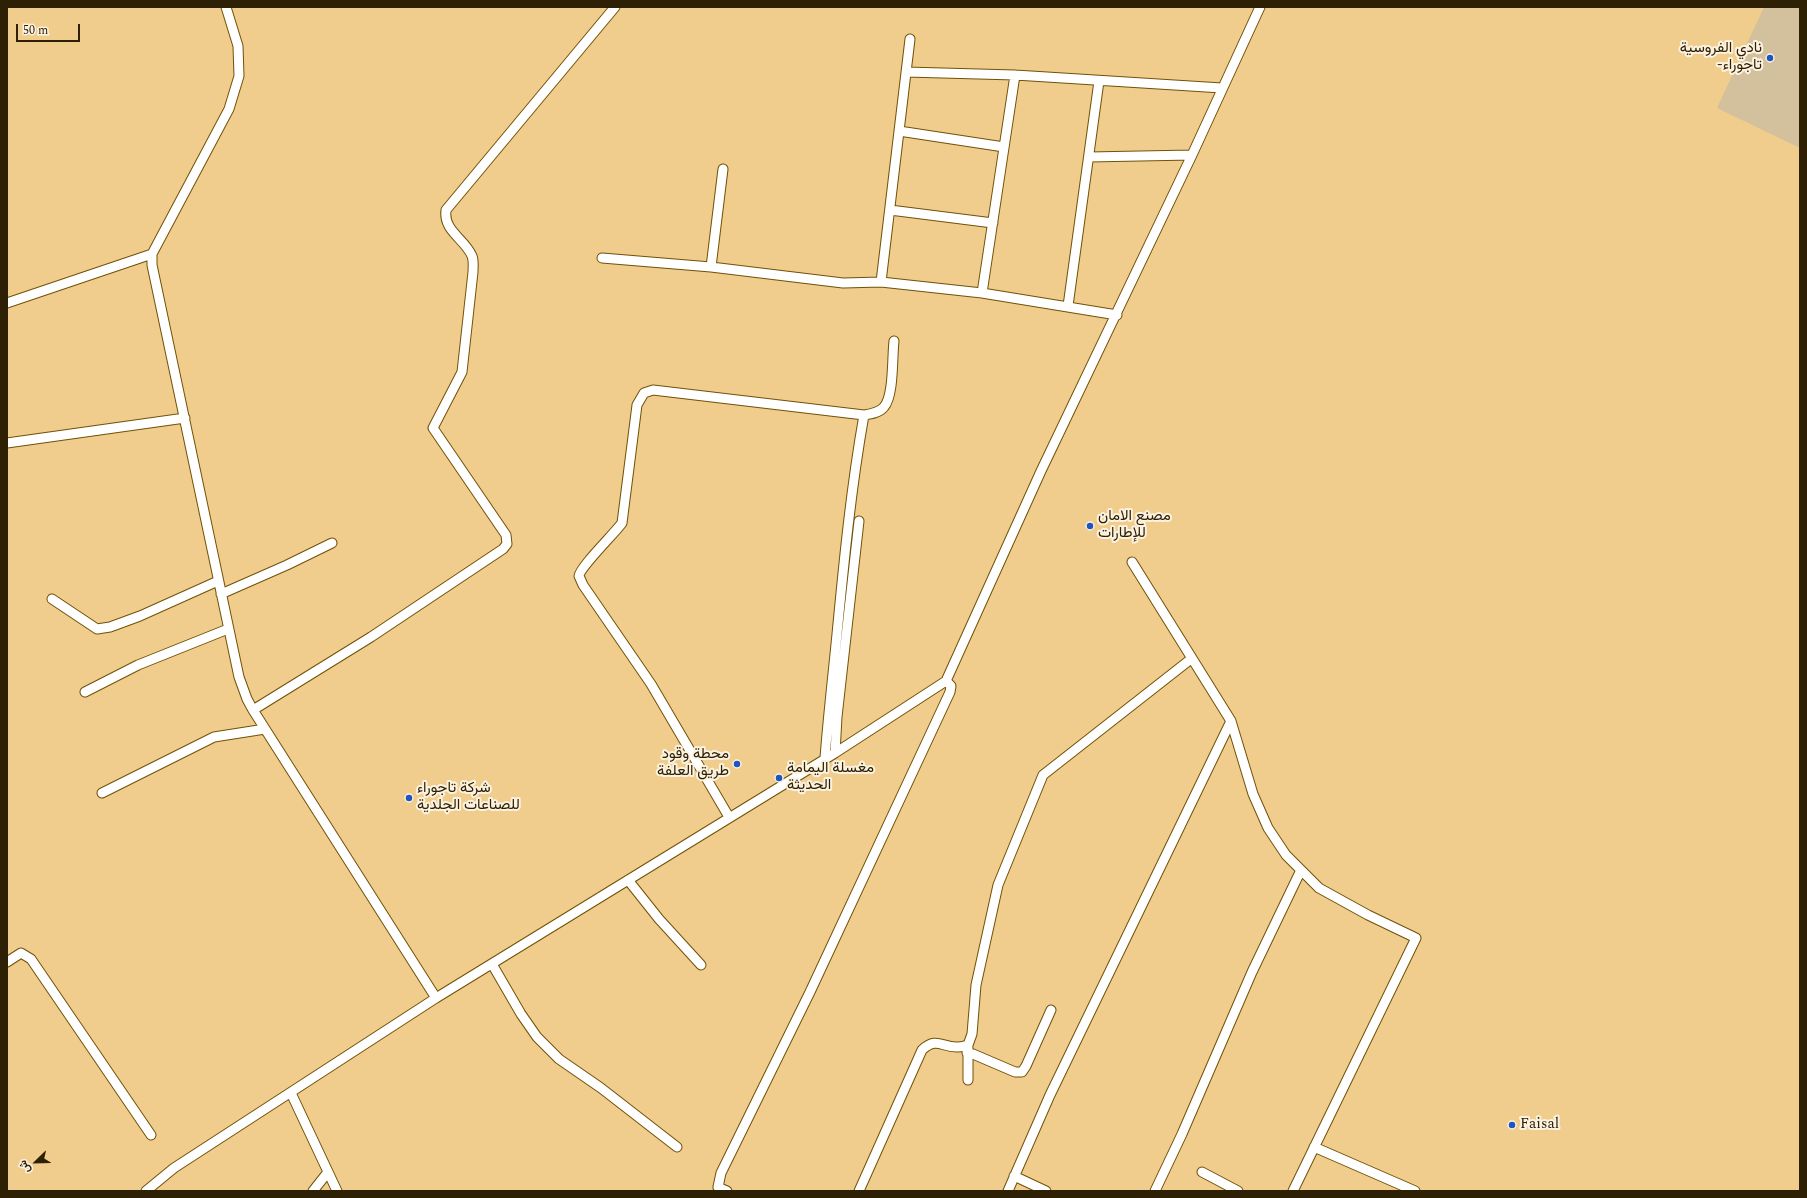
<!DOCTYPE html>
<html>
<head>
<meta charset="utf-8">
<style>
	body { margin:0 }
	#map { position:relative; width:1807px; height:1198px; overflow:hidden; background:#f0cd8c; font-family:Spectral,Vazirmatn,serif }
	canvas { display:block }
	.frame { position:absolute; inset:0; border:8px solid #2d2005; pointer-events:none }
	.north { position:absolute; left:16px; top:1142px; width:40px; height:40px; -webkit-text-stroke:3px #fcf2df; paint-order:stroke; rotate:247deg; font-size:11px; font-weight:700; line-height:16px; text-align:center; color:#2d2005 }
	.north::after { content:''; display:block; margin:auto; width:14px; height:18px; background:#2d2005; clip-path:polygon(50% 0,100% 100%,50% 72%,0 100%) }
	.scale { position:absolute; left:16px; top:24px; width:64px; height:18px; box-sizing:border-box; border:2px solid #2d2005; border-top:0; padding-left:5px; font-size:12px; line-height:14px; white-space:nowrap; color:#2d2005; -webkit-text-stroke:3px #fcf2df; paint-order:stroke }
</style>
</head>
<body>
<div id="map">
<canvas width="1807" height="1198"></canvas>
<div class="frame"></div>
<div class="north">ش</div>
<div class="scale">50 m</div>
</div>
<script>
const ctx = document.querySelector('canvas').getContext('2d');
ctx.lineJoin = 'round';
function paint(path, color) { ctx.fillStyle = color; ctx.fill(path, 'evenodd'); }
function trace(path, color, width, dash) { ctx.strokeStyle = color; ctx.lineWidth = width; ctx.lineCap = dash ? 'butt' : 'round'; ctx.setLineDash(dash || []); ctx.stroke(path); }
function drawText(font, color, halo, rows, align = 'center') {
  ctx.font = font + ' Spectral,Vazirmatn,serif'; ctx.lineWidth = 4; ctx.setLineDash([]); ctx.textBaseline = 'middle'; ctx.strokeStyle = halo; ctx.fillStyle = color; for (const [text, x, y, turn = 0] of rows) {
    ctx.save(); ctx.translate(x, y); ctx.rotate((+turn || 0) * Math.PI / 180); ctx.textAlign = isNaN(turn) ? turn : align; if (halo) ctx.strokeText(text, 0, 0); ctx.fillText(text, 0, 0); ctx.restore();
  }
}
paint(new Path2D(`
	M1764,7H1800V148L1717,108Z`), '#d3c09c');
const minor = new Path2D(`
	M226,7L238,46L239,76L229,109L152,254V265L239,677L247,699L253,710L436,998
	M906,72L1015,75L1222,88
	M899,131L1004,147
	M1089,157L1192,155
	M890,210L993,223
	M602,258L711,267L843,283L881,282L982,293L1117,315
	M711,267L723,169
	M881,282L910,39
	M982,293L1015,75
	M7,303L152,254
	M1068,306L1099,81
	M7,443L185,418
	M1132,562L1231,721L1253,794L1268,828L1286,855L1319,888L1368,915L1416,938L1293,1191
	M221,594L287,565L332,543
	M52,599L97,629L110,627L140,616L218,581
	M85,692L138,665L228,629
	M253,710L371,637L503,549L507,544L506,535L433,428L462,372L473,272C473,267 474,261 472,256C465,239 443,231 446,210L615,7
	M835,753L837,717L859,521
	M825,758C828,717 833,676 837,634C844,561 851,488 864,415
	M102,793L214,737L265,729
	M729,817L651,684L583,585L579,576C580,567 614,534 622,523L637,405L644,393L653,390L864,415C871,414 879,413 884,407C894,396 892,357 894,341
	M628,880L659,919L701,965
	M7,962L21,953L31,959L151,1135
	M492,964L521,1014L537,1037L559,1059L601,1088L677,1147
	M968,1048V1080
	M967,1053L973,1054L1015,1072H1022L1026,1066L1051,1010
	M291,1093L337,1191
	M1314,1147L1415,1191
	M1202,1172L1238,1191
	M1014,1176L1046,1191
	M146,1191L174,1168L436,998L835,753L946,681L1041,471L1192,155L1260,7
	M313,1191L328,1172
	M727,1191L718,1187L721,1173L810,992L950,692L951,686L946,681
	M859,1191L922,1050C937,1036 942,1048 958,1047C961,1047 965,1046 968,1045L972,1034L976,985L998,885L1043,775L1191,659
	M1008,1191L1050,1095L1231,721
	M1155,1191L1182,1134L1252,972L1301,870`);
trace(minor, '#705107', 11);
trace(minor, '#fff', 9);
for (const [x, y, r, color] of [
	[1770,58,4,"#1f55c1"],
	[1090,526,4,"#1f55c1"],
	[737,764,4,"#1f55c1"],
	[779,778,4,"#1f55c1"],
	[409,798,4,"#1f55c1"],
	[1512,1125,4,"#1f55c1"]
]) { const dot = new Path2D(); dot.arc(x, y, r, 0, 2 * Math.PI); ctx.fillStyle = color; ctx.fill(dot); trace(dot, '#fcf2df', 1.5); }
drawText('15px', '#2d2005', '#fcf2df', [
	["نادي الفروسية",1762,49,"right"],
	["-تاجوراء",1762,66,"right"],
	["مصنع الامان",1098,517],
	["للإطارات",1098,534],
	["محطة وقود",729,755,"right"],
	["طريق العلفة",729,772,"right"],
	["مغسلة اليمامة",787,769],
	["الحديثة",787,786],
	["شركة تاجوراء",417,789],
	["للصناعات الجلدية",417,806],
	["Faisal",1520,1125]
], 'left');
</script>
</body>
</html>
